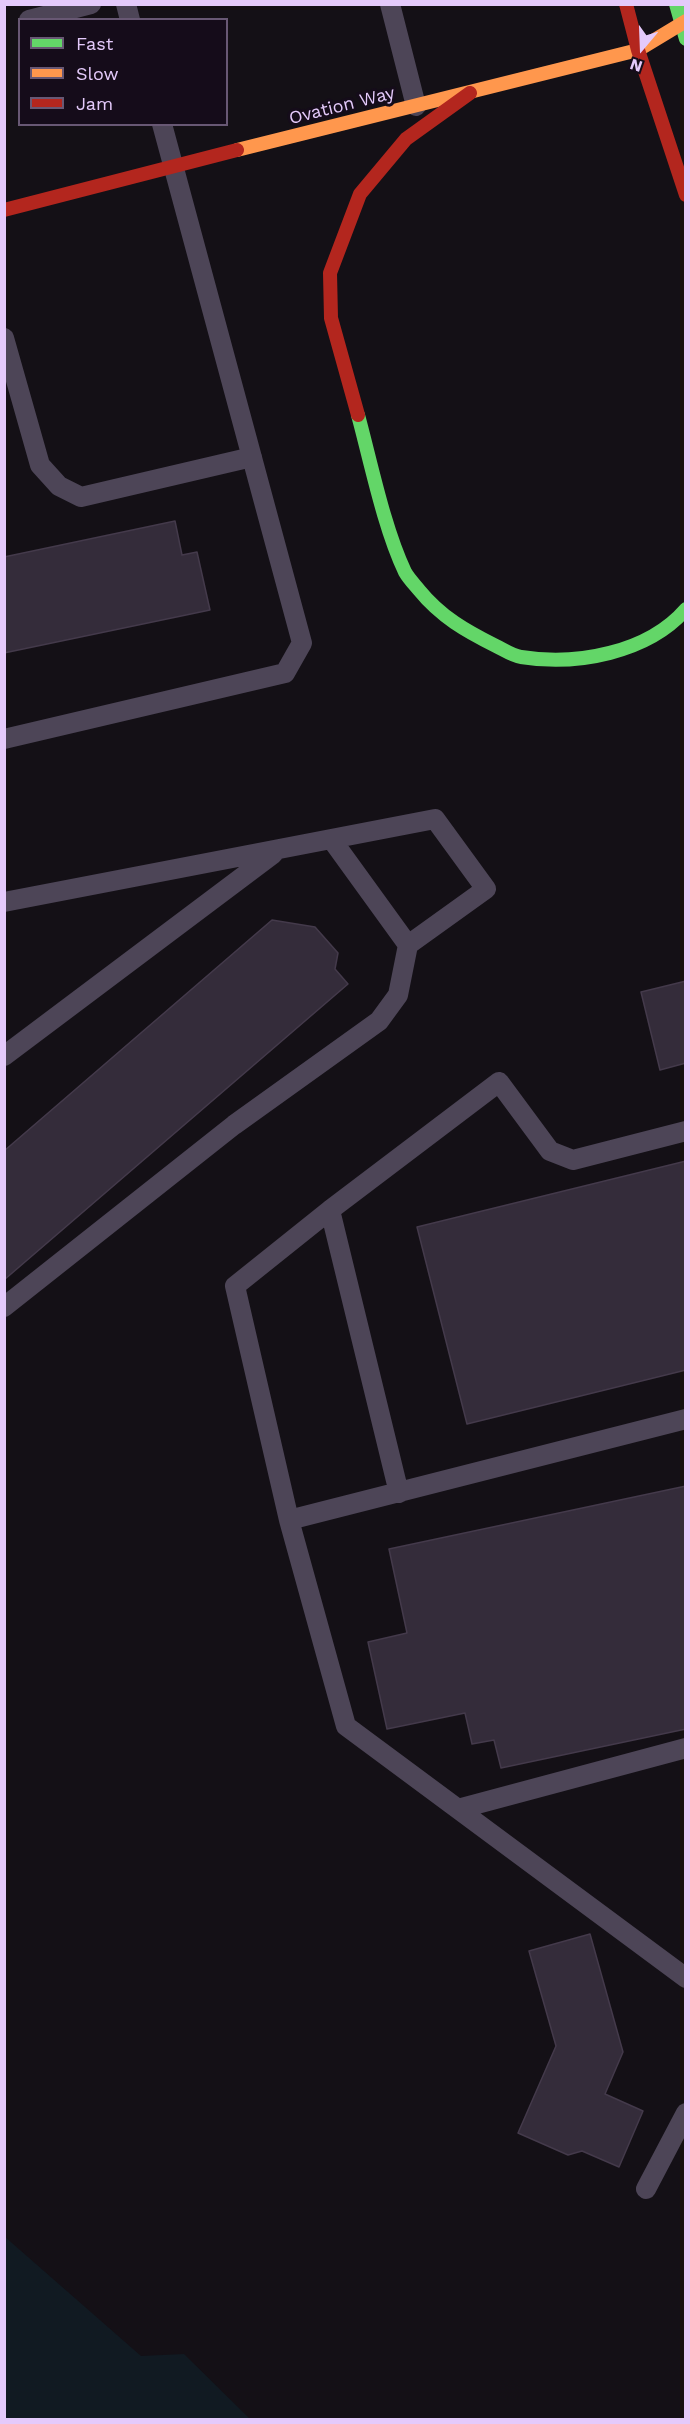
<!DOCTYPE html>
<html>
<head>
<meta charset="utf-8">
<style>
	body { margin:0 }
	#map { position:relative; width:690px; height:2424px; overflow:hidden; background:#141016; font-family:"Work Sans",sans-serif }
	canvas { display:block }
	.frame { position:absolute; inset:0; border:6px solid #e4cafb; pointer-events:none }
	.legend { position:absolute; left:18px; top:18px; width:210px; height:108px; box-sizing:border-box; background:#150c1a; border:2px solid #685874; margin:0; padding:8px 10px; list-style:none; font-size:18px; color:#e4cafb }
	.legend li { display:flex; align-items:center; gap:12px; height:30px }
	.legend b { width:30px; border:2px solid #685874 }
	.north { position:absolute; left:612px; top:18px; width:60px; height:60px; -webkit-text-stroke:4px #150c1a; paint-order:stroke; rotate:199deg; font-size:16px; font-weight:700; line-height:24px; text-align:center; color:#e4cafb }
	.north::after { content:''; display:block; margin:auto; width:21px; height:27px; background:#e4cafb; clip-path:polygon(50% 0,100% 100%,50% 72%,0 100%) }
</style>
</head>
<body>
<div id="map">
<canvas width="690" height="2424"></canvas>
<div class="frame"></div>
<ul class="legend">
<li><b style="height:8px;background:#63d668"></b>Fast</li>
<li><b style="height:8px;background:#ff974d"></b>Slow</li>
<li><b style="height:8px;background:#b3261e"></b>Jam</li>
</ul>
<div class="north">N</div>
</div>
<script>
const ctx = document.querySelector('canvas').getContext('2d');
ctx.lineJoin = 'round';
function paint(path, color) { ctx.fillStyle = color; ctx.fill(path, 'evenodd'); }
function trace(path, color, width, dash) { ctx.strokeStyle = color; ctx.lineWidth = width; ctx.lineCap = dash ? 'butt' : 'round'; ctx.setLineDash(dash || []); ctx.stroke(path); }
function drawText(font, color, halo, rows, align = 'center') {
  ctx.font = font + ' "Work Sans",sans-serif'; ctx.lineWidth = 6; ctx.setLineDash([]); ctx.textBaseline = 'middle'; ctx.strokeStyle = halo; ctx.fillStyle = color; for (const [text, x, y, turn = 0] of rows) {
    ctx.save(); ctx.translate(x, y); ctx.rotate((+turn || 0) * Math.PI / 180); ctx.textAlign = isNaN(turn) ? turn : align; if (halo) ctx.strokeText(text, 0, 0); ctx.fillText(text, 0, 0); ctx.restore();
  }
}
paint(new Path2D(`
	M4,2236L141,2356L184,2354L250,2419H5Z`), '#111a22');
const building = new Path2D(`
	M175,521L182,555L197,552L210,610L4,653V557Z
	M272,920L315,927L338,953L335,969L348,984L4,1280V1151Z
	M686,981V1063L660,1070L641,992Z
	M686,1161V1370L467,1424L417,1227Z
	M686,1486V1729L501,1768L494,1740L472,1744L465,1713L387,1729L368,1642L407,1633L389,1549Z
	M590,1934L623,2052L605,2094L643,2111L619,2167L582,2151L568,2155L518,2133L556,2046L529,1951Z`);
paint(building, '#342c3a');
trace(building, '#443a4b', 1.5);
trace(new Path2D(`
	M126,4L130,20
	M390,4L416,106
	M29,20L91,4
	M4,338L40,465L59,486L81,497L252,457
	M4,739L285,673L302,643L162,124
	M4,902L435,819L486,889L408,945L332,840
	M4,1056L273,854
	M4,1307L234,1125L379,1021L398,995L408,945
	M686,1419L289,1520L346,1726L686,1978
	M399,1493L330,1210L499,1082L550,1151L573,1160L686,1131
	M289,1520L235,1286L330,1210
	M458,1809L686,1748
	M646,2189L686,2113`), '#4d4557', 20);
trace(new Path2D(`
	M676,4L686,39
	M358,415C371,463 384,528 405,572C409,579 415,585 419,590C441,617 466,631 496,646C504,650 513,656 521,657C576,666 648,653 686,609`), '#63d668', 14);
trace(new Path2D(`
	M237,150L638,50L686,21`), '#ff974d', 14);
trace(new Path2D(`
	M626,4L638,50L686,195
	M4,210L237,150
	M358,415L331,318L330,273L360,194L406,139L470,93`), '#b3261e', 14);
drawText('18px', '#e4cafb', '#150c1a', [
	["Ovation Way",342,106,-14]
]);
</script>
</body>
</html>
